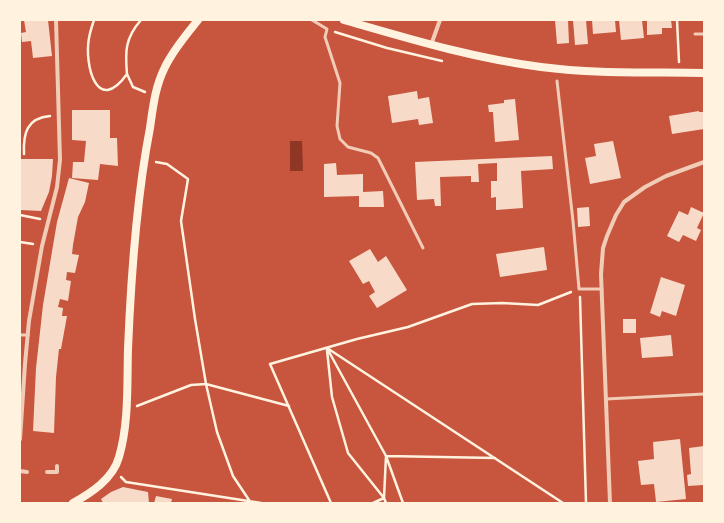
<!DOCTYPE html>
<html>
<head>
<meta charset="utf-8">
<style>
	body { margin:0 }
	#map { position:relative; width:724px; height:523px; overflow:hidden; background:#c8553d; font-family:Manrope,sans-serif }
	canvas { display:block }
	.frame { position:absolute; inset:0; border:21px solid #fff3e0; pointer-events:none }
</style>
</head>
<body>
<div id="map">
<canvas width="724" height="523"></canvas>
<div class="frame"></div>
</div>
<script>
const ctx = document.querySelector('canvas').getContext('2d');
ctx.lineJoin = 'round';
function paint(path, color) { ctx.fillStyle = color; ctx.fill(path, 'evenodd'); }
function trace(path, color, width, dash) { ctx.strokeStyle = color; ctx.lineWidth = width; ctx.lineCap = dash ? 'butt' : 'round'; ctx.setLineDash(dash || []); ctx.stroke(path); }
paint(new Path2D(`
	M290,141H302L303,171H290Z`), '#8f3625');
paint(new Path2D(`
	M24,20H48L52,56L33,58L31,41L22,42L21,33L26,32Z
	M555,20H568L569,43L557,44Z
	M573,20H586L588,44L575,45Z
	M592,20H615L616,32L593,34Z
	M619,20H642L644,38L621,40Z
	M647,20H671L672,28H662V34L647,35Z
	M417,91L418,99L429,97L433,123L419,125L418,119L392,123L388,96Z
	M515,99L519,140L495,142L493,112H489L488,105L504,103V100Z
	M72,110H110V138H117L118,166L100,164L98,180L72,178L73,162H84L86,141L72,140Z
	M699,111V112H704V129L672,134L669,116Z
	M613,141L621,178L590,184L585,158L596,156L594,144Z
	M552,156L553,169L521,171L523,208L496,210V197L491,198V181H497V163L478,164L479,182H471V176L440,177L441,206H435L434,199L417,200L415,162Z
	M20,159H53L52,176L49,192L41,211L20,210Z
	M336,163L337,175L363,174V192L383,191L384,207H359V196L324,197V164Z
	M69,178L89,183L85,202L78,217L73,245L72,254L79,255L75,273L67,272L66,280L71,281L68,301L60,299L58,307L63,308L62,316H67L61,349H59L56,377L54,433L33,431L36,368L43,305L57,222Z
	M589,207L590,226L578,227L577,208Z
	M691,207L704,213L697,228L701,230L696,241L683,235L679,242L667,236L679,211L688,215Z
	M544,247L547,270L500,277L496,254Z
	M370,249L378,262L386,256L407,290L377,308L369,296L375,292L369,281L363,284L349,261Z
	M661,277L685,285L676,316L662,311L660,317L650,313Z
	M623,319H636V333H623Z
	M671,335L673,356L642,358L640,338Z
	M680,439L686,499L656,502L654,484L641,485L638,461L654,459L653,442Z
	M704,446L703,485L688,486L687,475L691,474L689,448Z
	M123,487L148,492L149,503H103L101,499L111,492Z
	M156,496L172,499L171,503H154Z`), '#f7dbc8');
trace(new Path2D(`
	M94,20C92,26 90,32 89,38C84,65 97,116 127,74L133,87L145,92
	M677,20L679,62
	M335,32L387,48L442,61
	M127,74C125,52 125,38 141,20
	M24,154C23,133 27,118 50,116
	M156,162L167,164L188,179L181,221L195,319L206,384L217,432L233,476L251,503
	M20,215L40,219
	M20,242L33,244
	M580,297L586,503
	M327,348L563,503
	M327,350L332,397L348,453L384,498L386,503
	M328,350L386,456L403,503
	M137,406L191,385L206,384L289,406
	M121,477L126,482L261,503
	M331,503L270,364L357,339L408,327L472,304L502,303L538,305L571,292
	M373,503L384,498L386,456L495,458`), '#fff3e0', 2.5);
trace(new Path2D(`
	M312,20L327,29L325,37L340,83L337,126L340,139L348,147L371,153L378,158L423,248
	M695,34H704
	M557,81L573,221L579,289H602
	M20,335H28
	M606,399L704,394`), '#f1ccb7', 3);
trace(new Path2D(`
	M431,45L440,20
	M20,439L25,364L29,321L42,246L57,187L60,160L56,20
	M20,471L27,472
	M47,472H57V466
	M610,503L601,274L603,248L607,236L616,215L624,202L645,187L666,176L704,162`), '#f1ccb7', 4);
trace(new Path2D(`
	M344,20C410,39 472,58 541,67C594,74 650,72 704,73
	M73,503C91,493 113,479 119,457C129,423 127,384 128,349C131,276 136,200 150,128C153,107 155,87 165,67C173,50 186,35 198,20`), '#fff3e0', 8);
</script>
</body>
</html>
